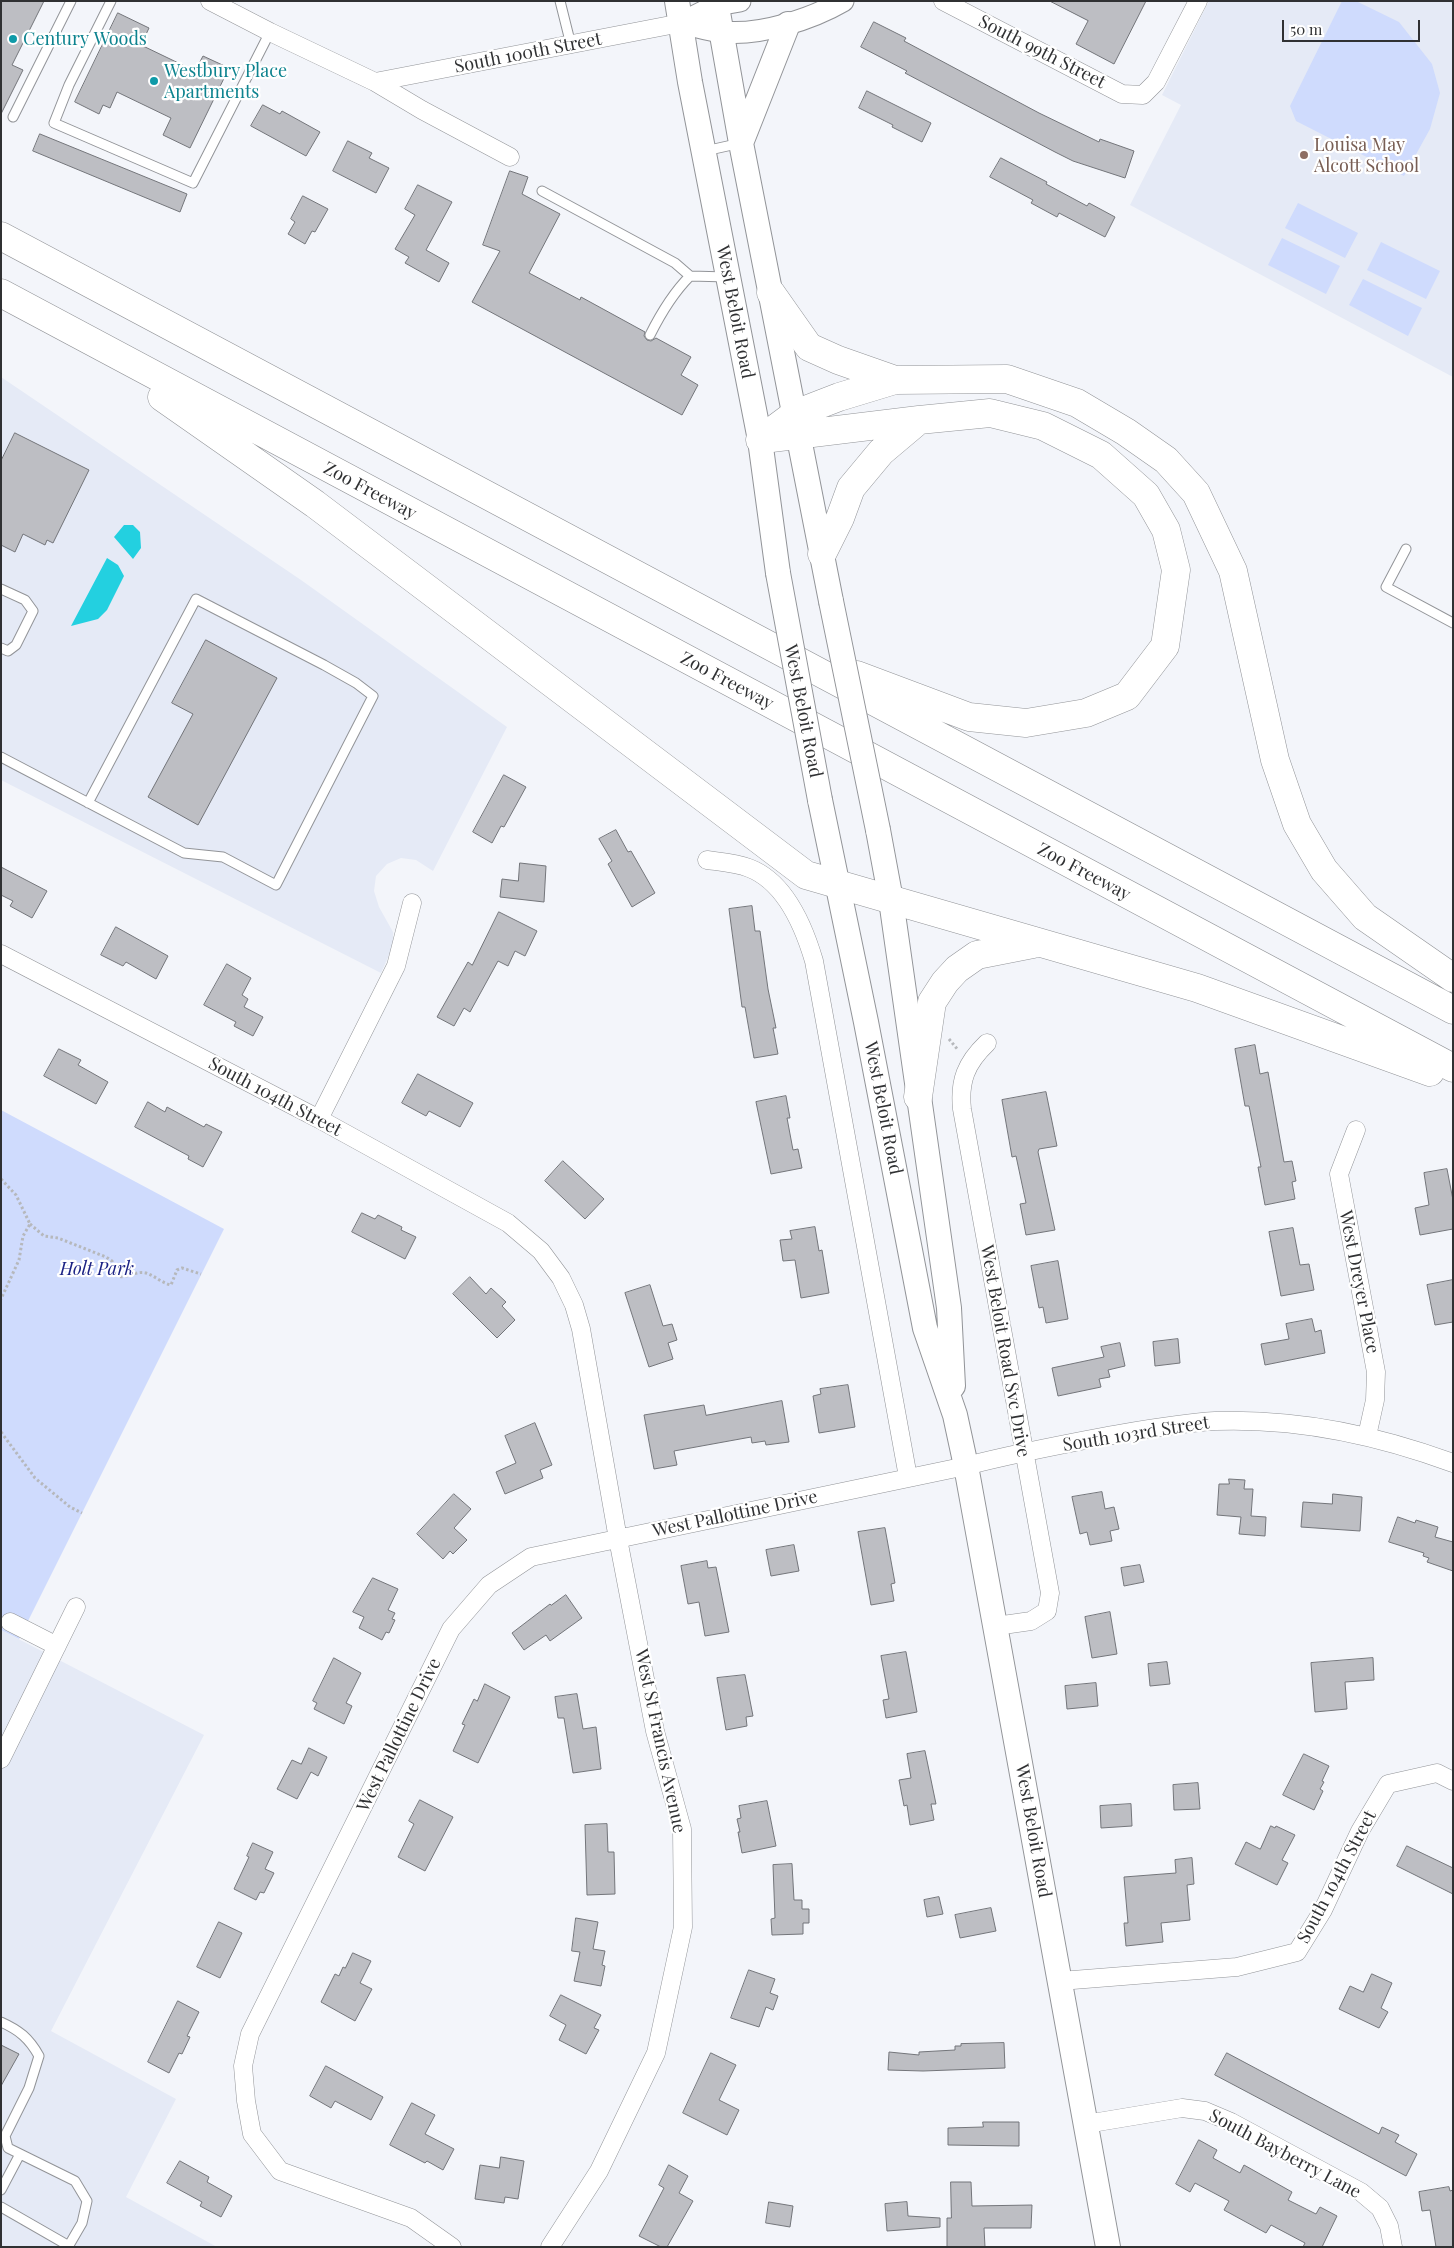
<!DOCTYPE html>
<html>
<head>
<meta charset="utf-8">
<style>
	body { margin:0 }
	#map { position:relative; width:1454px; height:2248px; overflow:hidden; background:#f3f5fa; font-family:"Playfair Display",serif }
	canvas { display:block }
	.frame { position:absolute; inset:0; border:2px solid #303133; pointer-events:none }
	.scale { position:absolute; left:1282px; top:20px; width:138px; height:22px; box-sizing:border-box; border:2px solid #303133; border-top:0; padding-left:6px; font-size:15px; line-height:18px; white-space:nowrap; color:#303133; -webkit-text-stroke:4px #fff; paint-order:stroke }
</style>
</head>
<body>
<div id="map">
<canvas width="1454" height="2248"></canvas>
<div class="frame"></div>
<div class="scale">50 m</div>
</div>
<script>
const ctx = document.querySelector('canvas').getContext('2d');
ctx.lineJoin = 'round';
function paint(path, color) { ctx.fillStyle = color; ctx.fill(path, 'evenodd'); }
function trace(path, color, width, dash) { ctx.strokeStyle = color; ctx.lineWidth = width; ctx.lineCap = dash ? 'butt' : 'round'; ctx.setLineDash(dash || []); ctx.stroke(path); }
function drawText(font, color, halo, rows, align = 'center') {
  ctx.font = font + ' "Playfair Display",serif'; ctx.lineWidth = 4.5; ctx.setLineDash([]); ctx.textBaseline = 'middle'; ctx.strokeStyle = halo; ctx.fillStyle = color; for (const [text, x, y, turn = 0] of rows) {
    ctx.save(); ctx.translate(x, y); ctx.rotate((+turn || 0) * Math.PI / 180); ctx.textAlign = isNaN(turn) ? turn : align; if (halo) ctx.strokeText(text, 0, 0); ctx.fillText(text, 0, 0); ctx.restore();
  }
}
paint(new Path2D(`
	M1209,1H1453V377L1130,205L1181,105L1162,95Z
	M1,377L301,580L507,727L433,871L416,860L401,858L387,864L376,876L374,891L379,907L393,932V946L381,973L1,780Z
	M1,1630L204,1735L51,2031L176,2099L126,2197L217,2247H1Z`), '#e5eaf6');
paint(new Path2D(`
	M1342,1H1356L1399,22L1432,64L1440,93L1430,129L1404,176L1296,121L1290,106Z
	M1298,203L1358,233L1345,258L1285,228Z
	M1282,238L1340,266L1326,294L1268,265Z
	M1381,242L1440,271L1426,299L1367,270Z
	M1363,279L1422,308L1408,336L1349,305Z
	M1,1110L224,1229L19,1639L1,1630Z`), '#cfdbfd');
paint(new Path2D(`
	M124,525H133L140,532L141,548L133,559L114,537Z
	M107,558L118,565L124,576L107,610L98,619L71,626Z`), '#23d0e0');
const building = new Path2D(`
	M1,1H44L12,65L23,70L1,114Z
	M1050,1H1146L1114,64L1076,44L1088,21Z
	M118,13L149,28L141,45L195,71L203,56L229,68L190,148L163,135L171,118L117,92L110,108L103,105L99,114L75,102Z
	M874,22L906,38L904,41L1039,113L1099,142L1100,139L1134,151L1125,178L1073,161L1055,152L905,73L907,71L861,47Z
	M867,91L931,123L922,142L892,127L893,125L859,108Z
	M263,105L280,114L282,111L320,132L306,156L251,126Z
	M40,134L187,194L180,212L33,151Z
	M348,141L372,153L369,158L389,168L376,193L333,171Z
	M1001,158L1047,182L1046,184L1087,206L1089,203L1115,217L1105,237L1059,213L1057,217L1031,203L1033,200L990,177Z
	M510,171L528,177L522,194L560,214L529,273L580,300L581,297L645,332L644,336L647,340L651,341L656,338L691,357L681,375L698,385L682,415L472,302L500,251L483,245Z
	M418,185L452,202L426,250L449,263L439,282L405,263L409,257L395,249L415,215L405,209Z
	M303,196L328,209L315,232L312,231L305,244L288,234L295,222L291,219Z
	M15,433L89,470L53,543L47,540L45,545L23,534L15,552L1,545V461Z
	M206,640L277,678L198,825L148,797L193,714L172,703Z
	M504,775L526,787L504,827L501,826L492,843L473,832Z
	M616,830L628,852L631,851L655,893L632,907L608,864L612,861L599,839Z
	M520,863L546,866L544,902L500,897L502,879L518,881Z
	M1,867L47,891L32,918L10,906L13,901L1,895Z
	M752,906L755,931H760L768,989L776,1028H773L778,1054L754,1058L745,1007H742L729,909Z
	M499,912L537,931L525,956L515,951L508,966L498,961L470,1012L464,1008L454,1026L437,1017L468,962L472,965Z
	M116,927L168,956L156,979L126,962L123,966L101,955Z
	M227,964L251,978L242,995L248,999L244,1007L263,1017L253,1036L234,1026L236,1022L204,1005Z
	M1255,1045L1260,1074L1268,1072L1284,1162L1292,1161L1296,1181L1292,1182L1295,1199L1265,1205L1258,1167H1261L1249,1106H1245L1235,1049Z
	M59,1049L81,1060L78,1065L108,1082L96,1104L44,1076Z
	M418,1074L473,1103L460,1127L429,1111L426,1116L402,1103Z
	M1046,1092L1057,1146L1039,1149L1038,1152L1055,1230L1026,1235L1020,1204L1026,1203L1016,1156L1012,1157L1002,1100Z
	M786,1096L790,1118H787L793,1150L798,1149L802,1168L771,1174L756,1102Z
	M148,1102L165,1112L167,1107L204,1127L206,1124L222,1132L203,1167L188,1159L189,1156L135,1127Z
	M563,1161L604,1199L585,1219L545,1181Z
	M1447,1169L1453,1200V1229L1420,1235L1415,1208L1429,1205L1424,1173Z
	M362,1213L375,1219L378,1215L402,1227L401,1230L416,1237L405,1259L352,1232Z
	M815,1227L819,1251L822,1250L829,1293L801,1298L795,1260L783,1261L780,1240L792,1239L790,1231Z
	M1293,1228L1300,1265L1309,1264L1314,1290L1281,1296L1269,1232Z
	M1058,1261L1068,1319L1046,1323L1043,1307L1039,1308L1031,1266Z
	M470,1277L486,1294L491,1288L506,1302L502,1306L515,1320L497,1338L453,1294Z
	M1453,1280V1322L1435,1325L1427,1285Z
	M650,1285L663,1326L672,1324L677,1340L668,1343L673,1359L649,1367L625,1293Z
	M1312,1319L1315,1332L1321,1330L1325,1353L1265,1365L1261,1344L1289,1339L1286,1324Z
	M1178,1339L1180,1363L1155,1366L1153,1342Z
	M1120,1343L1125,1366L1108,1370L1110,1377L1099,1379L1101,1387L1058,1396L1052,1368L1104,1357L1101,1347Z
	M848,1385L855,1427L819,1433L813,1396L821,1394L820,1389Z
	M782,1401L789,1442L766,1445L765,1441L752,1443L751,1437L674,1451L677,1465L654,1469L644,1415L704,1405L706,1415Z
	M535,1423L552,1465L540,1470L543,1478L505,1494L496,1472L516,1463L505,1436Z
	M1229,1479L1245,1480L1244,1489H1253L1251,1516L1266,1517L1265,1536L1239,1534L1241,1517L1217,1515L1219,1484H1229Z
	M1102,1492L1105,1509L1114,1507L1119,1529L1110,1531L1112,1541L1090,1545L1087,1532L1080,1534L1072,1497Z
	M454,1494L471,1509L454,1528L467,1540L453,1554L450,1551L443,1559L417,1534Z
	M1333,1494L1362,1497L1360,1531L1301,1527L1303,1502L1332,1504Z
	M1398,1517L1415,1523L1416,1520L1438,1527L1435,1537L1453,1542V1571L1427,1562L1429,1558L1423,1556L1424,1553L1389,1542Z
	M885,1528L895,1583L891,1584L894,1601L871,1605L858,1532Z
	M794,1545L799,1571L771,1576L766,1550Z
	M707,1561L708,1568L716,1567L729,1632L705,1636L699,1602L688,1604L681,1566Z
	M1140,1565L1144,1582L1124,1586L1121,1568Z
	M373,1578L398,1589L388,1610L395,1613L392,1619L395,1620L389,1633L386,1632L382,1640L359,1628L364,1617L353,1612Z
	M566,1595L582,1618L550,1641L546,1635L524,1650L512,1633L550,1604L551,1605Z
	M1110,1612L1117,1654L1092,1658L1085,1617Z
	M906,1652L917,1712L886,1718L883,1700L889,1699L881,1656Z
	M334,1658L361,1673L346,1703L352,1706L344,1724L314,1709L317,1703L313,1701Z
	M1373,1658L1374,1680L1345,1682L1347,1709L1315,1712L1311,1663Z
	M1167,1662L1170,1684L1150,1686L1148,1664Z
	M745,1675L753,1716L746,1717L747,1726L726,1730L717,1678Z
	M1096,1683L1098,1706L1067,1709L1065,1686Z
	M485,1684L510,1697L478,1763L453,1751L465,1725L462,1724L474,1699L477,1701Z
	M577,1694L583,1729L596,1727L601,1769L573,1773L564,1718H558L555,1697Z
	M309,1748L327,1757L318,1776L311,1772L297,1799L277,1789L292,1760L301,1764Z
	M925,1751L936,1804H931L934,1820L910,1825L907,1805L904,1806L899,1780L911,1778L907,1754Z
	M1304,1754L1329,1766L1322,1781L1324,1782L1320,1789L1323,1791L1314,1810L1283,1795Z
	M1198,1783L1200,1809L1174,1810L1173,1785Z
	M420,1800L453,1817L425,1871L398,1857L414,1824L409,1821Z
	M767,1801L776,1846L742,1853L738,1832H740L737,1819L741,1818L739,1806Z
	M1131,1804L1132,1826L1101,1828L1100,1806Z
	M607,1824L608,1852H614L615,1894L587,1895L585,1825Z
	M1271,1826L1275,1828L1276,1826L1295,1835L1282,1860L1288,1863L1277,1885L1235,1864L1246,1842L1260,1849Z
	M253,1843L273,1852L265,1869L274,1873L264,1893L260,1892L256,1900L234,1889L249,1857L247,1856Z
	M1407,1846L1453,1868V1894L1397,1866Z
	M1192,1858L1194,1884L1187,1885L1190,1920L1161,1923L1163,1942L1126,1946L1124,1923H1128L1124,1877L1176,1873L1175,1860Z
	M792,1864L794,1900H802V1909H809V1923H803V1934L772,1935L771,1919L775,1918L773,1865Z
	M939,1897L943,1914L927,1917L924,1900Z
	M991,1908L996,1931L960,1938L955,1915Z
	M576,1918L598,1922L593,1949L605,1951L602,1965L605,1966L601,1986L574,1981L580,1952L572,1951Z
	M219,1922L242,1933L220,1978L197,1967Z
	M353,1953L371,1961L360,1983L372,1989L355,2021L321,2002L335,1974L339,1976L343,1967L345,1968Z
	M749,1970L775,1979L770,1993L778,1996L773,2010L766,2007L759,2027L731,2018Z
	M1372,1974L1392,1983L1381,2008L1388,2012L1379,2028L1339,2009L1350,1986L1363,1992Z
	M561,1995L601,2015L594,2028L599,2030L586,2054L559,2040L566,2025L550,2016Z
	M178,2001L199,2012L187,2036L190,2037L182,2054L179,2053L169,2073L148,2062Z
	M1004,2043L1005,2068L923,2071L888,2070L889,2052L919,2055V2052L955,2050V2046H961V2044Z
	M1,2045L19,2054L1,2086Z
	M711,2053L736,2065L719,2100L739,2110L727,2135L683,2113Z
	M1227,2053L1379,2134L1382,2127L1399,2135L1395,2142L1417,2154L1406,2176L1215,2075Z
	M326,2066L383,2097L371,2120L335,2101L331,2108L310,2096Z
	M412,2103L435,2115L425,2134L454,2149L443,2170L427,2161L425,2163L390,2145Z
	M983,2122H1019V2146L948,2145V2128L983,2127Z
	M1199,2140L1217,2150L1213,2158L1240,2173L1244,2165L1292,2192L1288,2200L1316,2214L1320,2207L1337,2216L1322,2247H1303L1305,2243L1271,2225L1266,2233L1224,2210L1229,2201L1195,2183L1190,2192L1176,2184Z
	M501,2157L524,2161L518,2199L505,2197L504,2203L475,2199L480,2165L499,2168Z
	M180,2161L209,2177L207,2182L232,2196L221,2217L200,2206L202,2202L167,2183Z
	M669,2165L688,2176L679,2193L693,2201L667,2247H661L639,2236L664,2188L659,2185Z
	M951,2182H971L972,2206L1032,2205L1031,2228H984L985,2247H947V2218H951Z
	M1449,2187L1450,2191L1453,2190V2247H1436L1430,2210L1422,2211L1419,2192Z
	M769,2202L793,2206L790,2227L766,2223Z
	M907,2202L908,2216L940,2218V2227L887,2231L885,2204Z`);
paint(building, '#bdbec3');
trace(building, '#73757a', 1);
const service = new Path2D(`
	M111,1L69,85L54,123L193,183L270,32
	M560,1L571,45
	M13,117L71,1
	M705,151L741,143
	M542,191L675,263L690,276L728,277
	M650,335C661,313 673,293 690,276
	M1406,549L1386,587L1453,623
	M1,589L25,600L33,611L16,645L8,651L1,648
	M1,757L184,853L223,857L276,885L373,696L356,683L324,665L196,599L88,803
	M1,2022C19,2030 29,2038 39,2056L29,2088L5,2136L8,2148L75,2181L87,2201L82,2223L68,2247
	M1,2190L20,2154
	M1,2207L69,2246`);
const minor = new Path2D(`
	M210,1L270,32L375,82L422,110L510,157
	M943,1L1122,94L1143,95L1156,82L1198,1
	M375,82L681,23
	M707,860C721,862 736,863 749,868C786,882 804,927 814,961L908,1477
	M1,954L319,1119L508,1223L541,1251L561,1278L574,1305L581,1329L618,1539L655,1731L682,1829L683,1927L656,2053L599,2171L550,2247
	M987,1043C966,1063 959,1081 962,1109L1050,1593L1047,1611L1031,1621L996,1626
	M319,1119L396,966L412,903
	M1356,1130L1339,1174L1376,1372L1375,1400L1367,1436
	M10,1622L57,1646
	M1,1759L76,1607
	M1060,1981L1237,1967L1297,1952L1323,1910L1360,1831L1388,1784L1437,1773L1453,1781
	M1086,2124L1182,2108L1205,2111L1231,2122L1361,2192L1380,2208L1389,2226L1393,2247
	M452,2247L411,2218L280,2171L252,2134L246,2101L243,2066L250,2034L451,1629L489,1585L531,1557L966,1466C1012,1454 1059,1445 1107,1436C1142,1430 1179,1423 1215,1421C1296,1418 1377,1435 1453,1463`);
const tertiary = new Path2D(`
	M681,23C695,26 709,31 723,32C760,36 812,19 843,1
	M681,23L717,5L740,1`);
const secondary = new Path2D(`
	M677,1L690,82L760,440L778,573
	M716,1L741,143L831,601
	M741,143L788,24
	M820,800L866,1022L925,1328L955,1415L966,1466L1108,2247
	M878,830L891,900L949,1308L953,1386`);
const motorway = new Path2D(`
	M1,236L1453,1010
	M1,293L1453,1068
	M771,293L809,347L838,360L895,380
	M162,397L315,504L806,875L1197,988L1430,1072
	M763,439L919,420L990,413L1043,426L1101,455L1146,495L1166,530L1176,570L1165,646L1127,696L1086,713L1026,723L969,717L857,675
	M760,440L795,414L839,397L895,380L1007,379L1077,403L1126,432L1166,460L1196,493L1233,571L1275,760L1297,824L1324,870L1365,917L1453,978
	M822,554L840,518L851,488L881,452L919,420
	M918,1097L932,1002L945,982L957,969L977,955L1033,944`);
trace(service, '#929498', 11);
trace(minor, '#929498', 19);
trace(tertiary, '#929498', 23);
trace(secondary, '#929498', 26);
trace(motorway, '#929498', 29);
trace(new Path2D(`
	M949,1039L958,1050
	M1,1179L16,1195L30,1224L23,1236L19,1260L1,1299
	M30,1224L44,1236L58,1238L106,1257L112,1261C115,1290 132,1269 146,1273C155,1276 162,1283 171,1285L177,1270L182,1268L201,1274
	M1,1432L35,1478L70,1507L82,1513`), '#b6b8bc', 3, [2.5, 2.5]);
trace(service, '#fff', 9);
trace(minor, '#fff', 18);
trace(tertiary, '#fff', 21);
trace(secondary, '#fff', 24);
trace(motorway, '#fff', 28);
const secondaryBridge = new Path2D(`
	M778,573L820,800
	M831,601L878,830`);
trace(secondaryBridge, '#929498', 26, []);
trace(secondaryBridge, '#fff', 24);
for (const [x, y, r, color] of [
	[13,39,5,"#0f9aa8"],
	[154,81,5,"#0f9aa8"],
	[1304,155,5,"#8d6e63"]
]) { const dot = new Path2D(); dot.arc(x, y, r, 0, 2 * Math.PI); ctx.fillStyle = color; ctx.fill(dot); trace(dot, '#fff', 2); }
drawText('18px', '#0d838f', '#fff', [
	["Century Woods",23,39],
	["Westbury Place",164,71],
	["Apartments",164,92]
], 'left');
drawText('18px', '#303133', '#fff', [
	["South 99th Street",1042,52,27],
	["South 100th Street",528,53,-11],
	["West Beloit Road",735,312,79],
	["Zoo Freeway",370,491,28],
	["Zoo Freeway",727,681,28],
	["West Beloit Road",803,711,79],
	["Zoo Freeway",1084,872,28],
	["South 104th Street",275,1097,28],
	["West Beloit Road",883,1108,79],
	["West Dreyer Place",1359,1282,79],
	["West Beloit Road Svc Drive",1005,1351,80],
	["South 103rd Street",1136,1434,-9],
	["West Pallottine Drive",735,1514,-12],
	["West Pallottine Drive",399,1735,-64],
	["West St Francis Avenue",660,1741,78],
	["West Beloit Road",1033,1831,80],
	["South 104th Street",1337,1877,-62],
	["South Bayberry Lane",1285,2154,28]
]);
drawText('18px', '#785e54', '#fff', [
	["Louisa May",1314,145],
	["Alcott School",1314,166]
], 'left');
drawText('italic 18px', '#1c2385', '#fff', [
	["Holt Park",97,1269]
]);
</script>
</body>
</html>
